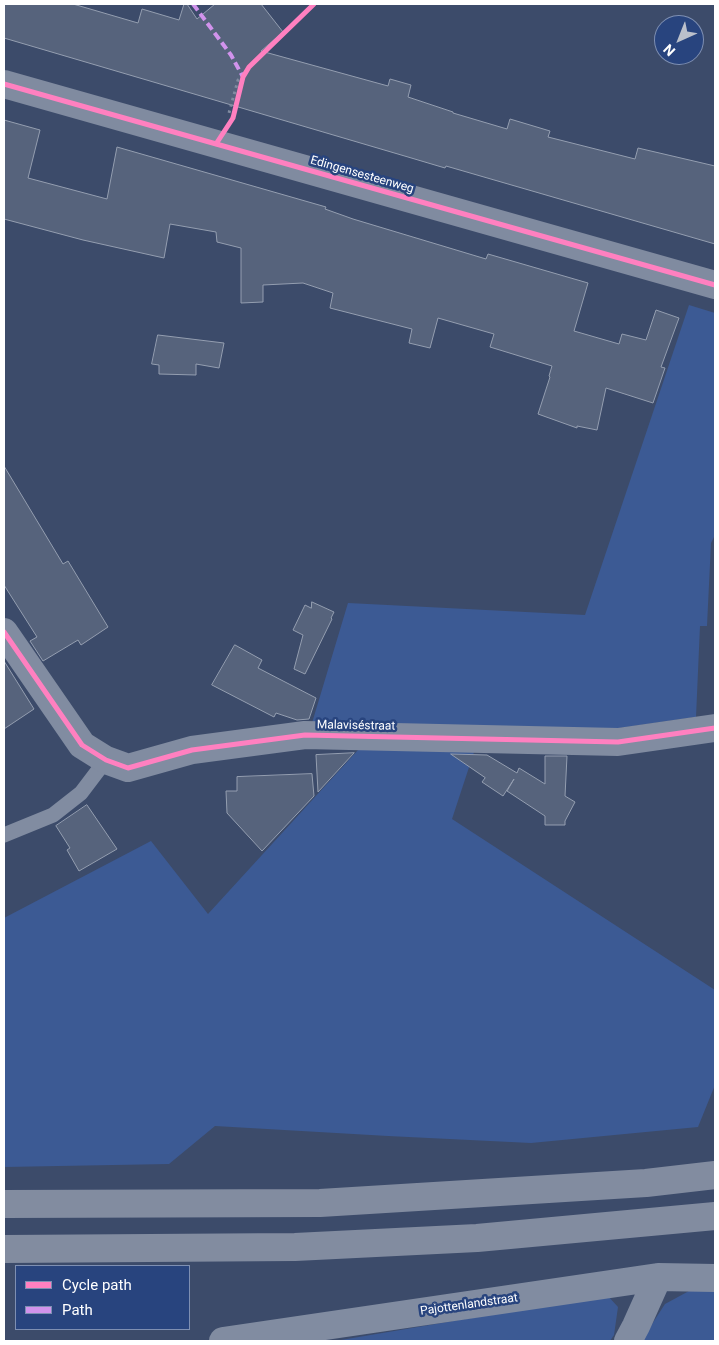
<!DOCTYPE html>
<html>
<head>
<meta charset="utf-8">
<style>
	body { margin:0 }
	#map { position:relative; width:719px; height:1345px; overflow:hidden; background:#3c4b6a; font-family:Roboto,sans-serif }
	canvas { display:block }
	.frame { position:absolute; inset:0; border:5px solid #fff; pointer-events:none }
	.legend { position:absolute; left:15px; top:1265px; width:175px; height:65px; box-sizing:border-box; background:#28447e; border:1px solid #7e8fb2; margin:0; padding:6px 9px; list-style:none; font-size:15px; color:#fff }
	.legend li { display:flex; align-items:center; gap:10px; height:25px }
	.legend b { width:25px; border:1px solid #7e8fb2 }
	.north { position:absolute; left:654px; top:15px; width:50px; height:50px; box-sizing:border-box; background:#28447e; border:1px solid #7e8fb2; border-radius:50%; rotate:224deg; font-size:14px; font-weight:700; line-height:20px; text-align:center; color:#fff }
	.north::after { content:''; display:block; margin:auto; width:18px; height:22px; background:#bbc0cb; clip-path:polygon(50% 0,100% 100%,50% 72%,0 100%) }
</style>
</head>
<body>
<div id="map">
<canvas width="719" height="1345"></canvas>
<div class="frame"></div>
<ul class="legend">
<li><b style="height:6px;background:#ff80c0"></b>Cycle path</li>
<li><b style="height:6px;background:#d193ec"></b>Path</li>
</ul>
<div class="north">N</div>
</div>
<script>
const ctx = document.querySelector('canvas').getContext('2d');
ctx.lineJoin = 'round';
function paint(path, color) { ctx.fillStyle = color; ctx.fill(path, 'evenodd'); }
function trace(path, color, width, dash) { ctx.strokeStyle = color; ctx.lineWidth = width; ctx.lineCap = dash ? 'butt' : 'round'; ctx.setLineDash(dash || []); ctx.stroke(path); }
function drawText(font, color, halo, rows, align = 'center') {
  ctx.font = font + ' Roboto,sans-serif'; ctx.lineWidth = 5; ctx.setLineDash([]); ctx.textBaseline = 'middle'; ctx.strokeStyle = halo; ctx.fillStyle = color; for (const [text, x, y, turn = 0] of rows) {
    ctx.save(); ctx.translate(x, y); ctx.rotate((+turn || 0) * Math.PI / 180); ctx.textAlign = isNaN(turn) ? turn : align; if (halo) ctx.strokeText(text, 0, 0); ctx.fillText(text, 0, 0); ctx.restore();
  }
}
paint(new Path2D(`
	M689,305L715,313V535L711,543L707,626H700L696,717L571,735L312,723L348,603L585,615Z
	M476,746L452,819L715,990V1085L698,1127L531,1143L388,1136L215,1126L169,1164L4,1167V918L151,841L208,914L358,750Z
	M715,1290V1341H641L665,1304L689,1291Z
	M607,1295L618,1307L614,1335L610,1341H335Z`), '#3c5a94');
const building = new Path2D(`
	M4,4H73L138,23L142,9L179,20L184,4H187L197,19L215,4H261L283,32L261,51L388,86L390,79L411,85L408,97L453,112V113L507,129L510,119L550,131L548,137L635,159L638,148L715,166V244L446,166L445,168L408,157L4,38Z
	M4,120L40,130L28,178L107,199L117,147L326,207L325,209L353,219L486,259L488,254L588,283L574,331L619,344L622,334L646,340L656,310L679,318L661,367L665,368L653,403L606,388L597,430L577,426V428L538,414L550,377L549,376L552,366L490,347L494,334L438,318L430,348L409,343L412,329L330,308L333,293L303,283L263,285V302L241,303V248L217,242L216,232L170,224L164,258L83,240L4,219Z
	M158,335L224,343L219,368L196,364V375L159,374V365L152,364Z
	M4,466L63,564L68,561L108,627L81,645L78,640L43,661L30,641L37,637L4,585Z
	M312,602L334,612L331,618L332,619L305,674L294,669L303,635L293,630L305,605L311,608Z
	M235,645L262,660L258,668L316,698L309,719L297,720L276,713L274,717L212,685Z
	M4,661L34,709L4,729Z
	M354,753L318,792L316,755Z
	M451,754L487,755L517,773L519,768L545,784V756H567L565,796L575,802L565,821V825H545V816L507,791L514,779L503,796L482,782L485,778Z
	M312,774L314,796L262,851L227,813L226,791H237V777Z
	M87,805L117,849L79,871L67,850L70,848L56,826Z`);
paint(building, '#56637c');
trace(building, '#949eb0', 1);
trace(new Path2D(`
	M233,118L229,113L238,80L243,77`), '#818ca1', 3, [2.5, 4]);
trace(new Path2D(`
	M4,835L53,815L81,793L106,760`), '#818ca1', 15);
trace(new Path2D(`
	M4,632L82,745L106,760L128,768L192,750L305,735L618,742L715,728
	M223,1341L658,1277L715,1278
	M628,1341L636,1326L658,1277`), '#818ca1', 28);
trace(new Path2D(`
	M4,84L715,285`), '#808ba0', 28);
trace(new Path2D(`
	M4,1204L320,1203L646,1183L715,1175
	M4,1249L295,1247L477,1238L715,1216`), '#828ca0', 28);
trace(new Path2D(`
	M193,4L231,55L243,77`), '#d193ec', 4, [8, 4]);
trace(new Path2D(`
	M4,84L715,285
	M216,144L233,118L243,77L249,67L314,4
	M4,632L82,745L106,760L128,768L192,750L305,735L618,742L715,728`), '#ff80c0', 5);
drawText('12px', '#fff', '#28447e', [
	["Edingensesteenweg",362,175,16],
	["Malaviséstraat",356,726,1],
	["Pajottenlandstraat",469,1305,-8]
]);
</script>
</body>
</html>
